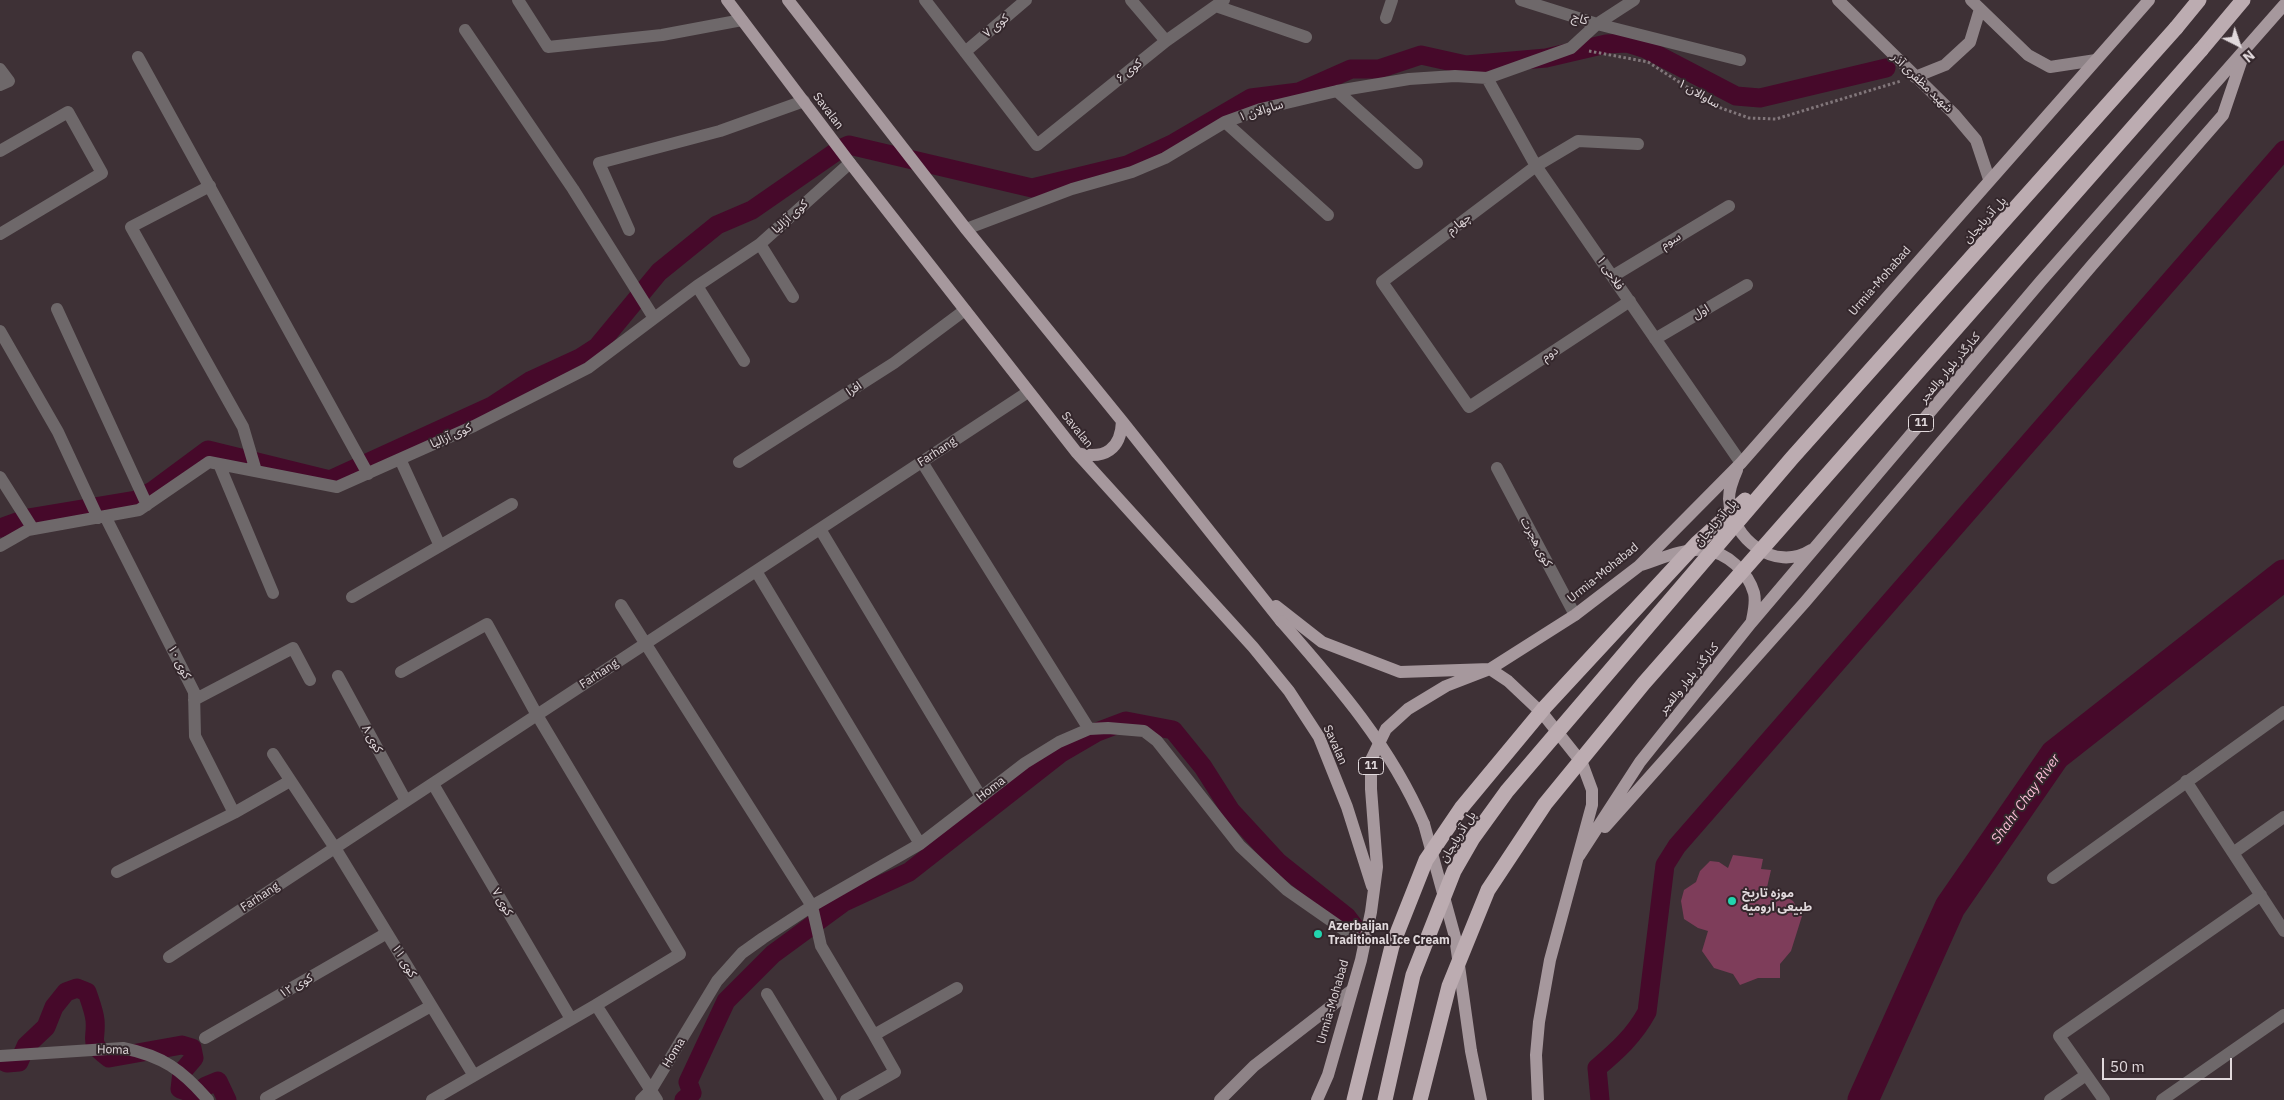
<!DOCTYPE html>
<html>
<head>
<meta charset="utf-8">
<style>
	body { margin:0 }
	#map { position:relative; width:2284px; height:1100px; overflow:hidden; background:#3e3136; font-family:"IBM Plex Sans",sans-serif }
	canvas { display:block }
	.north { position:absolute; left:2214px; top:20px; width:50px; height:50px; -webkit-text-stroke:4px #34272c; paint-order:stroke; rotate:139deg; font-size:14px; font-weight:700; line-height:20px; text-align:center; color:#e1d9dc }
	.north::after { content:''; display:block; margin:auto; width:18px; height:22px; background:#e1d9dc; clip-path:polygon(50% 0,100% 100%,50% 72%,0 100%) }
	.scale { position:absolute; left:2102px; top:1058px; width:130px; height:22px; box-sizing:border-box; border:2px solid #e1d9dc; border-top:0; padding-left:6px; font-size:15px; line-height:18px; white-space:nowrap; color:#e1d9dc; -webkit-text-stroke:4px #34272c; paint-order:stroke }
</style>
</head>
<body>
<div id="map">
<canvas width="2284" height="1100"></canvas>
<div class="north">N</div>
<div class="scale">50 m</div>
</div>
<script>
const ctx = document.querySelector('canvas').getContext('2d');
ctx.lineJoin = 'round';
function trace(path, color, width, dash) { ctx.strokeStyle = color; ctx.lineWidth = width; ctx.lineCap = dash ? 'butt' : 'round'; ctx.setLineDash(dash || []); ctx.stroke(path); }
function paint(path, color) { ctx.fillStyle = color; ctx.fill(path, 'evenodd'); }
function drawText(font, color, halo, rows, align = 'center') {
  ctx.font = font + ' "IBM Plex Sans","Noto Sans Arabic",sans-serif'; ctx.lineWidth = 4; ctx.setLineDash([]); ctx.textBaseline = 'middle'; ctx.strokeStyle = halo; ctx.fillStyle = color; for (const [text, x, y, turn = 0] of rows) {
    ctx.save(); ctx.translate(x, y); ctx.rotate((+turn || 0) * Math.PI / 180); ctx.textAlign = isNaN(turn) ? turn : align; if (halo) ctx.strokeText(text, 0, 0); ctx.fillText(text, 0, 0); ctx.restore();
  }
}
trace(new Path2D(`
	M0,528L28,518L136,500L154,490L208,450L330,480L492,406L530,381L580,358L597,347L659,272L717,225L752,210L840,149L849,145L1032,188L1127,165L1174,143L1251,98L1299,92L1351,69H1379L1421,55L1466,65L1546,58L1606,44L1627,43L1646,49L1736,96L1760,98L1886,68
	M0,1060L7,1063L19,1062L26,1046L46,1027L54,1007L66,992L77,988L87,992C90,1001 94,1011 95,1020C97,1042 87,1042 109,1058L182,1045L192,1048L194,1058L182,1072L180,1089L195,1094L206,1086L218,1081L227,1100
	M684,1100L692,1093L688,1082L726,1001L773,954L844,902L909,872L1061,753L1097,732L1126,721L1173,730L1203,767L1231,811L1278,862L1347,917L1363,938
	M1600,1100L1597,1068C1617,1051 1634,1036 1647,1012L1665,865L1677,846L2284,150`), '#46092a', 19);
trace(new Path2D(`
	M1863,1100L1950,907L2055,755L2284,575`), '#46092a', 31);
paint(new Path2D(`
	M1733,855L1763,859L1761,869L1771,870L1765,896L1780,893L1793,901L1802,916L1791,951L1780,964V978H1758L1740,985L1733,974L1714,968L1702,951L1708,931L1698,928L1684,919L1681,901L1684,890L1696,882L1700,871L1710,861L1719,862L1728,868Z`), '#7e3d5a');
trace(new Path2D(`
	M1589,51L1648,62L1718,107L1749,118L1776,119L1901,81`), '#81767a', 3, [2.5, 2.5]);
trace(new Path2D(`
	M518,0L548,47L662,35L742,20
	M925,0L1037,145L1166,41L1224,0
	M1131,0L1166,41
	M1521,0L1597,24L1740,60
	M1216,6L1306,37
	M1386,18L1392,0
	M465,30L573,189L654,318
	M965,52L1026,0
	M138,57L368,474
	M0,69L9,81L0,85
	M1487,78L1536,166L1741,463
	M1337,91L1417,163
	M1225,122L1328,215
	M0,151L68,112L102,173L0,234
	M210,186L131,227L243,427L256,471
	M966,229L1072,189L1132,172L1165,158L1225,122L1261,109L1337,91L1409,79L1455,76L1487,78L1571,48L1597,24L1634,0
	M629,230L599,163L720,131L804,101
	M760,244L793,297
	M1613,276L1729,206
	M697,286L744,361
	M1630,301L1469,407L1382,282L1536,166L1578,141L1638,144
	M57,309L147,505
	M0,331L58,432L98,518
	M1655,339L1747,285
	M400,459L440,546
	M739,462L894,363L965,310
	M922,462L1089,729
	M219,464L273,593
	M1497,468L1575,615
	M0,477L33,529
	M105,516L194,692L195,736L234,813
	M820,529L981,797
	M0,546L28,530L139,510L209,462L337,487L474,426L588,368L697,286L760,244L850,163
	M756,571L920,844
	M352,597L512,504
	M621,605L812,906L821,946L874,1035
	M401,672L487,624L537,715L680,954L596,1005L657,1100
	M338,676L406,801
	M194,700L293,648L310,680
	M273,754L335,848L473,1074
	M2186,781L2284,931
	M433,784L571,1019
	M2233,853L2284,817
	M117,872L234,813L290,781
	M2053,878L2284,712
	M169,957L1028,392
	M767,994L831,1100
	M205,1038L387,933
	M0,1056L123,1048C163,1056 182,1070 208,1100
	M266,1098L431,1006
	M432,1100L596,1005
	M641,1100L651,1090L717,981L742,953L763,938L812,906L920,844L1025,763L1059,742L1089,729L1108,728L1144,731L1157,741L1240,846L1287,890L1363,943
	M846,1100L895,1072L874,1035L957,988
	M2050,1100L2086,1075
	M2104,1100L2059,1036L2261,895
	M2162,1100L2284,1015`), '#6e686a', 12);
trace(new Path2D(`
	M1838,0L1954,114L1976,140L1989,179
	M1971,0L2028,55L2050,67L2096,60
	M1915,77L1945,65L1970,42L1980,9
	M1220,1100L1254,1066L1352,990`), '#8e8387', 12);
trace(new Path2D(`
	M727,0L850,163L1077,453L1253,647L1289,691L1319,737L1347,807L1372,886
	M788,0L966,229L1122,421L1281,621
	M1077,453C1105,460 1121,449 1122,421
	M1737,470C1733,479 1729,488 1729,499C1731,539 1775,573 1811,550
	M1641,565C1660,559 1684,548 1704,550C1727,552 1748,572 1754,593C1756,602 1754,611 1752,620
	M1276,606L1322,642L1400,672L1490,669L1508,681L1543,714L1582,763L1592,790V805L1550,960L1539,1022L1536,1055L1538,1100
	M1424,824L1455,937L1471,1051L1481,1100
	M1605,827L1805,602L2093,264L2223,115L2243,56
	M1579,856L1640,762L1751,623L2041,281L2284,5
	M1317,1100L1328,1075L1361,960L1371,912L1377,867L1371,789V760L1386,729L1408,709L1446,686L1490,669L1575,615L1639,566L1741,463L2149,0`), '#a6989d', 12);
trace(new Path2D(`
	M2176,28L2199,0
	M2201,50L2243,0`), '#bcacb1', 15);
trace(new Path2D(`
	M1281,621C1337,685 1390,745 1424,824`), '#a6989d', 12);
trace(new Path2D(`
	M1354,1100L1392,946L1426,860L1462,807L1545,707L1697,543L1745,500
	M1385,1100L1413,975L1454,871L1473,838L1507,791L1792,458L2176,28
	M1420,1100L1449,986L1488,890L1545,804L1644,683L2201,50`), '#bcacb1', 15);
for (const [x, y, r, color] of [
	[1732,901,5,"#22d5af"],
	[1318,934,5,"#22d5af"]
]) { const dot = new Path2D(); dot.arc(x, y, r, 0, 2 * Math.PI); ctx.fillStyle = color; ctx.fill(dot); trace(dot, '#34272c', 2); }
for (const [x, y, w] of [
	[1921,423,25],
	[1371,766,25]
]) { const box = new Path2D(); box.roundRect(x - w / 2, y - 8.5, w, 17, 4); ctx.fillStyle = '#34272c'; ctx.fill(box); trace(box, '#e1d9dc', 1); }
drawText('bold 11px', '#e1d9dc', null, [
	["11",1921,423],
	["11",1371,766]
]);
drawText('12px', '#e1d9dc', '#34272c', [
	["کاج",1580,19,18],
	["کوی ۷",996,26,-40],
	["کوی ۶",1129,71,-39],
	["شهید مظفری آذر",1922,83,44],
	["ساوالان ۱",1699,94,30],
	["Savalan",828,111,53],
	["ساوالان ۱",1261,111,-17],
	["کوی آزالیا",790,217,-42],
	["پل آذربایجان",1985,220,-48],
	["چهارم",1459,224,-37],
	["سوم",1671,241,-31],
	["فلاحی ۱",1610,273,56],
	["Urmia-Mohabad",1880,281,-49],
	["اول",1701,312,-30],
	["دوم",1550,354,-33],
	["کنارگذر بلوار والفجر",1950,368,-50],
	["افرا",854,389,-33],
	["Savalan",1077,430,51],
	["کوی آزالیا",451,436,-24],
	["Farhang",937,452,-33],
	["پل آذربایجان",1716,523,-49],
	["کوی هجرت",1536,542,62],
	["Urmia-Mohabad",1603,573,-39],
	["کوی ۱۰",179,662,63],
	["Farhang",599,674,-33],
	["کنارگذر بلوار والفجر",1689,679,-51],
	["کوی ۸",372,739,61],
	["Savalan",1335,745,66],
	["Homa",991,789,-37],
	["پل آذربایجان",1458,837,-58],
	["Farhang",260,897,-33],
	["کوی ۷",502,902,60],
	["کوی ۱۱",404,961,59],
	["کوی ۱۲",296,986,-30],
	["Urmia-Mohabad",1333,1002,-74],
	["Homa",113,1050,1],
	["Homa",674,1053,-59]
]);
drawText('bold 12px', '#e1d9dc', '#34272c', [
	["موزه تاریخ",1742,894],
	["طبیعی ارومیه",1742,908],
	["Azerbaijan",1328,927],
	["Traditional Ice Cream",1328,941]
], 'left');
drawText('italic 14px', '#fcbfd7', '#34272c', [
	["Shahr Chay River",2026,799,-54]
]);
</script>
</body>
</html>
